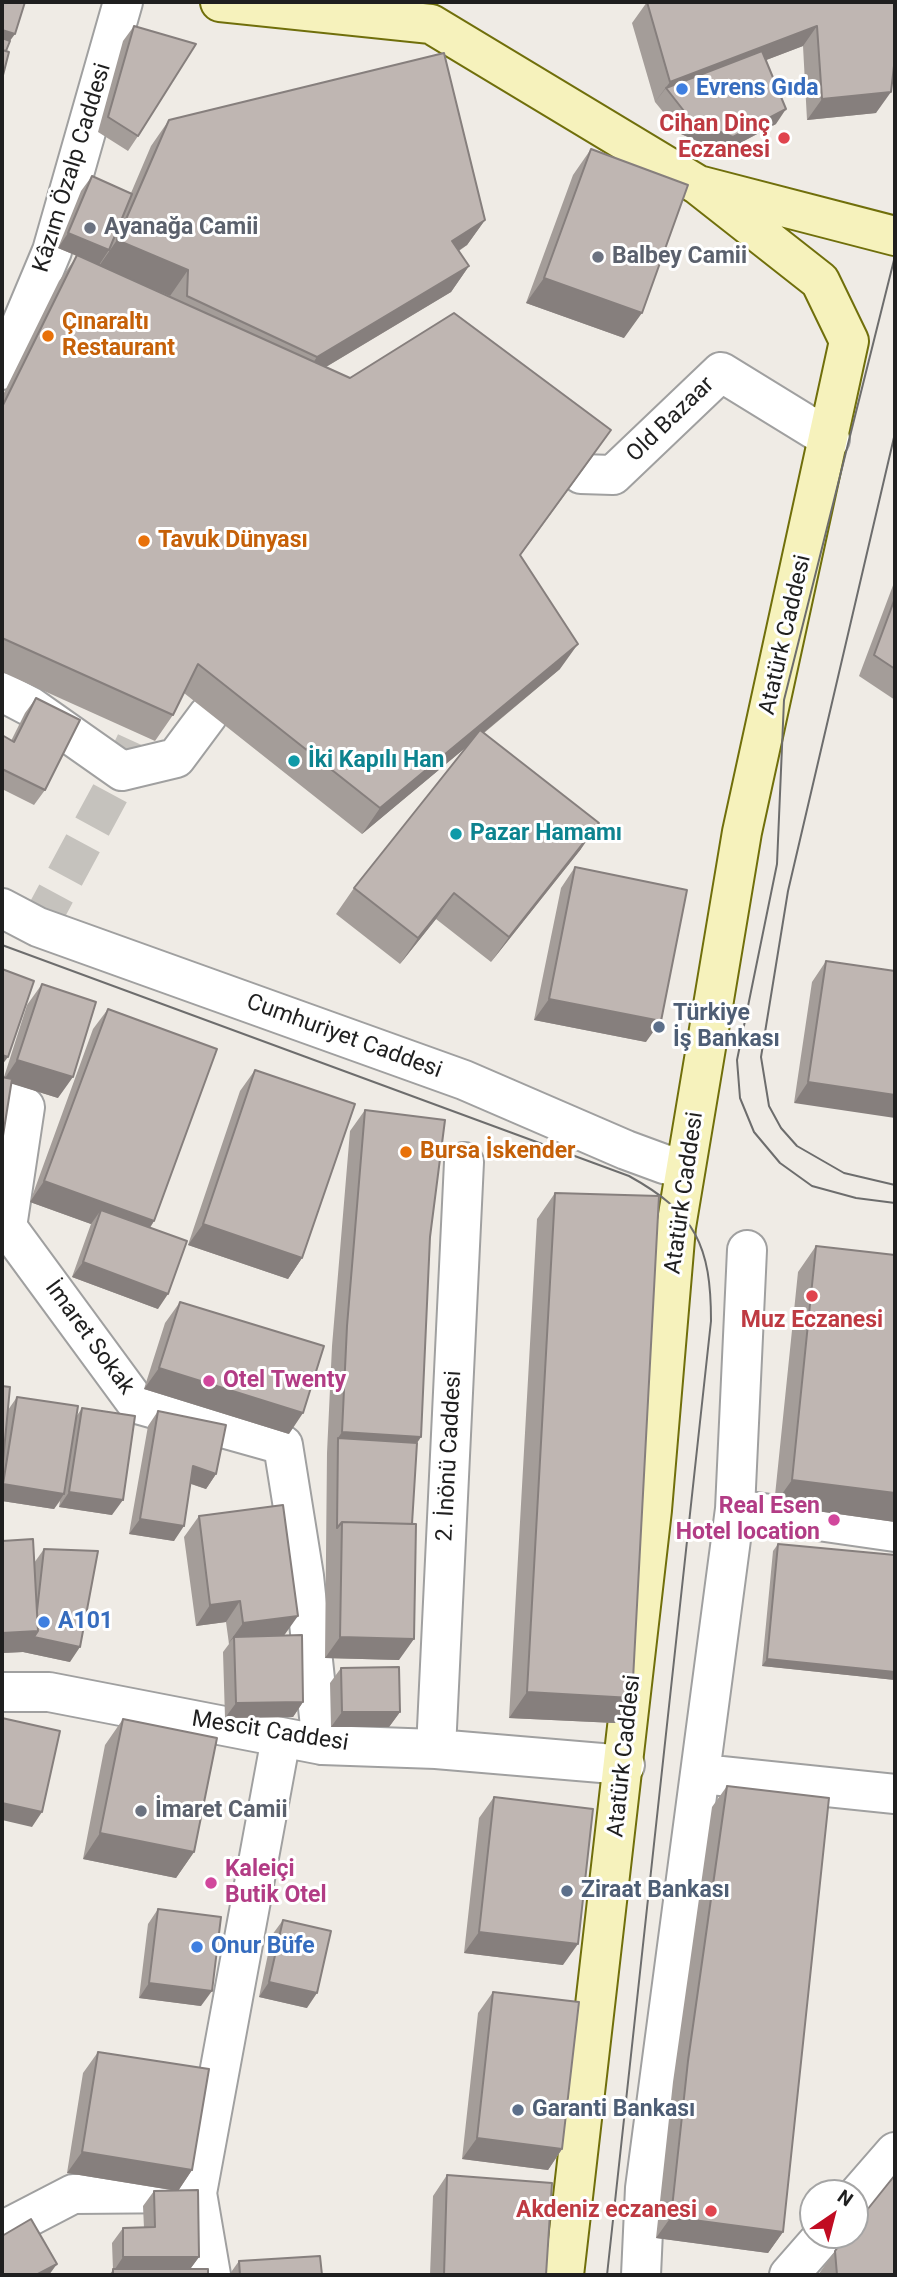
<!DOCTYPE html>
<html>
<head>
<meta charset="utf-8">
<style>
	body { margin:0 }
	#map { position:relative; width:897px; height:2277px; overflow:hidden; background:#efebe5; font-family:Roboto,sans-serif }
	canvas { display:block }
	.frame { position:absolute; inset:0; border:4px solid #1f1f1f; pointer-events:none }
	.north { position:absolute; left:799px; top:2179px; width:70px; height:70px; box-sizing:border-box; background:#fff; border:2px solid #a5a5a5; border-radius:50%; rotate:35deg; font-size:19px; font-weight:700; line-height:28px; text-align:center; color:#1f1f1f }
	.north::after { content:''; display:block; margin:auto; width:24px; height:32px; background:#c10c22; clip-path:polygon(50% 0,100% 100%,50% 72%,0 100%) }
</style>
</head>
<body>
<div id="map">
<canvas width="897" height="2277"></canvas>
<div class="frame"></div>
<div class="north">N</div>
</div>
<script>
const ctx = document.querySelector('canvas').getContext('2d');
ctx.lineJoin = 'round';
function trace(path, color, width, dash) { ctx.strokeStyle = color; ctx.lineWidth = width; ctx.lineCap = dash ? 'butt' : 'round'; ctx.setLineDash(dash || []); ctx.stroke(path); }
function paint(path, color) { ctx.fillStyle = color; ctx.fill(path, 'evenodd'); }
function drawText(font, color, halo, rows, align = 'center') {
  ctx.font = font + ' Roboto,sans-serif'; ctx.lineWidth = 6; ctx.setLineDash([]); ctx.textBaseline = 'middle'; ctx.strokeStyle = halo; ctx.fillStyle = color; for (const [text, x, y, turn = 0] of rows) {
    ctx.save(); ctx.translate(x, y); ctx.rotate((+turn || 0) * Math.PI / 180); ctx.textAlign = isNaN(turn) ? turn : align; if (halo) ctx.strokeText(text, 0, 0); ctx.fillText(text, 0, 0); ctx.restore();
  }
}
trace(new Path2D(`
	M38,927L122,771L161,686`), '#c5c2bd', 38, [38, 19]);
const street = new Path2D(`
	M2,370L52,251L123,2
	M581,474L613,475L721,372L830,439
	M2,692L31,707L122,771L176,758L208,715
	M2,908L38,927L464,1080L626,1150L664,1164L685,1168
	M2,1099L25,1107L7,1227L137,1404L283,1445L304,1576L322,1745
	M735,1509L895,1532
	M2,1692H49L322,1745L436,1749L625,1765
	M436,1749L464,1162
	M702,1774L895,1794
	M197,2193L211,2275
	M855,2198L895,2152
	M2,2231L73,2194L197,2193L281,1738
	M641,2275L645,2188L735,1509L747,1250
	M789,2275L824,2235`);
const secondary = new Path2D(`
	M220,2L431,24L698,185L895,236
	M564,2275L652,1510L676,1227L742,832L849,341L820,281L698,185`);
trace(street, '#a0a0a0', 42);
trace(secondary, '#706f0b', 42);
trace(street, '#fff', 38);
trace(secondary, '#f6f2bc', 38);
trace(new Path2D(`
	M895,256L784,700L777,864L737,1060L740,1098L754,1132L780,1163L812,1186L856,1198L895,1203
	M895,433L788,891L761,1057L769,1106L781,1128L797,1146L844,1173L895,1185
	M2,945L629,1176C696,1213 711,1246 711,1321L607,2275`), '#6d6d6d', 2);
paint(new Path2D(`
	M647,2H895L876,113L807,120L803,46L766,60L776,124L723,152L681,134L655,102L632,23Z
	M134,26L138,136L128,151L98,132L123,41Z
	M169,120L485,220L467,245L459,251L469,266L451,292L326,367L350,378L593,456L520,556L560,669L484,733L581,849L491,962L436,919L400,964L336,914L354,888L465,748L362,834L184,693L173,715L155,741L2,672V397L59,281L77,256L58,248L81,191L92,176L131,193L151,146ZM129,278L170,296V297Z
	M591,149L624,338L526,303L573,175Z
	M895,580V700L859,676Z
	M36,698L45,790L34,805L2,789V735L11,741L25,713Z
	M575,867L646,1042L534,1020L561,888Z
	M826,961L895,971L794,1103L812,982Z
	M42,984L58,1098L11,1083L4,1077L27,1005Z
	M108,1009L154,1221L150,1228L158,1309L72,1277L91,1224L30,1202L93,1029Z
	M255,1070L302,1258L288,1279L188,1245L240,1091Z
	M365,1110L430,1237L412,1524L399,1660L325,1658L327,1453L332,1346L350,1131Z
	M555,1193L632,1698L615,1723L509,1718L537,1219Z
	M816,1246L895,1255V1522L774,1505L798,1272Z
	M180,1302L289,1434L144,1389L165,1323Z
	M2,1386L8,1410L17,1397L76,1417L82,1408L112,1515L59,1507L60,1501L54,1509L2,1501Z
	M158,1411L216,1474L206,1489L191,1484L174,1541L129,1534L148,1426Z
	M199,1516L285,1636L303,1702L293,1717L225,1718L223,1652L229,1644L226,1622L196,1626L184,1537Z
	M2,1541L34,1563L44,1549L70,1662L23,1652L2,1653Z
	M778,1544L895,1555V1680L762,1666L773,1551Z
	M341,1668L400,1712L389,1727H331L330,1683Z
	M123,1719L194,1852L176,1878L83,1859L105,1745Z
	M727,1786L783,2232L768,2253L656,2238L673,2082L712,1807Z
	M494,1797L563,1965L464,1953L479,1818Z
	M158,1909L201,2006L139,1998L148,1924Z
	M283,1920L307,2008L259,1997L272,1935Z
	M493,1992L562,2149L548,2170L462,2159L478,2013Z
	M98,2052L192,2170L178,2191L199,2257L190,2269L109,2275L113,2270L112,2243L123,2228H144L143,2206L154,2191H177L67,2173L83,2073Z
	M447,2175L546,2275H430L433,2196Z
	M835,2251L895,2275H818Z
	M239,2261L322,2275H229Z`), '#a49d99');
paint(new Path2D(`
	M817,26L803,46L672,96L666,88L655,102L670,82Z
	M2,30L15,34L4,49L2,48Z
	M891,92L876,113L807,120L822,99Z
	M786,109L776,124L723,152L681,134L691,120Z
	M485,220L467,245L434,266L452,241Z
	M68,233L109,250L99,265L58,248Z
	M117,240L188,270L170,296L99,266Z
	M469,266L451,292L299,383L317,357Z
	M544,278L642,313L624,338L526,303Z
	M578,644L560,669L362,834L380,808Z
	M599,823L581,849L491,962L509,937Z
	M454,893L436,919L400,964L418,938Z
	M549,999L661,1021L646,1042L534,1020Z
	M2,1055L8,1057L2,1065Z
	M17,1060L73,1077L58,1098L3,1081Z
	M808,1082L895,1095V1118L794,1103Z
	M44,1181L154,1221L140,1242L101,1210L91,1224L30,1202Z
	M203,1224L302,1258L288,1279L188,1245Z
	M83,1262L168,1294L158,1309L72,1277Z
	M159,1368L303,1413L289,1434L144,1389Z
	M342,1432L421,1437L407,1458L338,1438Z
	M193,1466L216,1474L206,1489L183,1481Z
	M792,1480L895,1493V1522L774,1505Z
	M3,1484L64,1494L54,1509L2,1501V1487Z
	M69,1492L123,1500L112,1515L59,1507Z
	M140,1519L184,1526L174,1541L129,1534Z
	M240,1601L226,1622L196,1626L210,1605Z
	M298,1616L283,1637H234L228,1644L243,1623Z
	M38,1631L80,1647L70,1662L23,1652L2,1653V1633Z
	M340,1637L414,1639L399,1660L325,1658Z
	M767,1659L895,1672V1680L762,1666Z
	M527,1692L632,1698L615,1723L509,1718Z
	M303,1702L293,1717L225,1718L236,1703Z
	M342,1712H400L389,1727H331Z
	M2,1803L42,1812L32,1827L2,1820Z
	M100,1833L194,1852L176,1878L83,1859Z
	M479,1932L578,1944L563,1965L464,1953Z
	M269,1982L317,1993L307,2008L259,1997Z
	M149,1983L212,1991L201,2006L139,1998Z
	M477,2138L562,2149L548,2170L462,2159Z
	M82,2152L192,2170L178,2191L67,2173Z
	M671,2217L783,2232L768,2253L656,2238Z
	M123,2257H199L188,2272H113Z
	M57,2264L49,2275H36Z`), '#867f7d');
const building = new Path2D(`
	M2,2H25L15,34L2,30Z
	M647,2H895V57L891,92L822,99L817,26L670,82Z
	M134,26L196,44L138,136L108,117Z
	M2,38L10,41L6,51L2,50Z
	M2,50L9,52L2,79Z
	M762,51L786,109L733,137L691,120L666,88Z
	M444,53L485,220L452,241L469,266L317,357L187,296L188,270L117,240L169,120Z
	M591,149L688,185L642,313L544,278Z
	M92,176L132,194L109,250L68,233Z
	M77,255L350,378L454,313L611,430L520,555L578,644L380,808L198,664L173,715L2,638V407Z
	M895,598V669L874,655Z
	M36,698L80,720L45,790L2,769V735L14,742Z
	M480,730L599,823L509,937L454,893L418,938L354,888Z
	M575,867L687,890L661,1021L549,999Z
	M826,961L895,971V1095L808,1082Z
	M2,969L34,981L8,1057L2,1055Z
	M42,984L96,1002L73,1077L17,1060Z
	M108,1009L217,1049L154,1221L44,1181Z
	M255,1070L355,1104L302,1258L203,1224Z
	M2,1077L12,1079L2,1142Z
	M365,1110L445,1120L430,1237L421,1437L342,1432L347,1326Z
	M555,1193L659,1196L632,1698L527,1692Z
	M101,1210L187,1241L168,1294L83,1262Z
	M816,1246L895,1255V1493L792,1480Z
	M180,1302L324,1346L303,1413L159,1368Z
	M2,1386L10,1387L2,1472Z
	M17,1397L78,1406L64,1494L3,1484Z
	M82,1408L135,1416L123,1500L69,1492Z
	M158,1411L226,1425L216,1474L193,1466L184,1526L140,1519Z
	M338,1438L417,1443L412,1524L342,1522L337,1528Z
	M283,1505L298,1616L243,1623L240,1601L210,1605L199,1516Z
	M342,1522L416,1524L414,1639L340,1637Z
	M33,1539L38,1631L2,1633V1541Z
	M778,1544L895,1555V1672L767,1659Z
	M44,1549L98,1551L80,1647L34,1637L38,1631L37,1611Z
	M302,1635L303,1702L236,1703L234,1637Z
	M399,1667L400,1712H342L341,1668Z
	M2,1718L60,1731L42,1812L2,1803Z
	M123,1719L217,1738L194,1852L100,1833Z
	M727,1786L829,1798L783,2232L671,2217L688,2061Z
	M494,1797L593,1809L578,1944L479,1932Z
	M158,1909L221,1917L212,1991L149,1983Z
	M283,1920L331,1931L317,1993L269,1982Z
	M493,1992L579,2002L562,2149L477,2138Z
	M98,2052L209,2069L192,2170L82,2152Z
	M447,2175L552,2183L546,2275H444Z
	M895,2175V2275H837L835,2251L847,2235H855V2225Z
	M198,2190L199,2257H123V2228L155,2227L154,2191Z
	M31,2219L57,2264L36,2275H2V2236Z
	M320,2256L322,2275H240L239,2261Z
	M113,2269H208V2275H113Z`);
paint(building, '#bfb6b2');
trace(building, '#867f7d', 2);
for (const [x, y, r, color] of [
	[682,89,7,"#3f7fe0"],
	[784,138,7,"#e0444e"],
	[90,228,7,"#6b7280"],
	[598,257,7,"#6b7280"],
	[48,336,7,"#e8710a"],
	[144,541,7,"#e8710a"],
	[294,761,7,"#0f9aa8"],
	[456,834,7,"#0f9aa8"],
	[659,1027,7,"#5c6f8a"],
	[406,1152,7,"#e8710a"],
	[812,1296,7,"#e0444e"],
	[209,1381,7,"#d1479c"],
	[834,1520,7,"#d1479c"],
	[44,1622,7,"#3f7fe0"],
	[141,1811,7,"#6b7280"],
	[211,1883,7,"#d1479c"],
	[567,1891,7,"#5c6f8a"],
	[197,1947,7,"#3f7fe0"],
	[518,2110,7,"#5c6f8a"],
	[711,2211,7,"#e0444e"]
]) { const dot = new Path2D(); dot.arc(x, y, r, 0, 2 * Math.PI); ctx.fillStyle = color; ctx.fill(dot); trace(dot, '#fff', 2.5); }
drawText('bold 23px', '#366cbe', '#fff', [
	["Evrens Gıda",696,89],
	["A101",58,1622],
	["Onur Büfe",211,1947]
], 'left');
drawText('bold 23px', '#be3a42', '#fff', [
	["Cihan Dinç",770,125],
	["Eczanesi",770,151],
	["Muz Eczanesi",812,1321,"center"],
	["Akdeniz eczanesi",697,2211]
], 'right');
drawText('23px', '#1f1f1f', '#fff', [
	["Kâzım Özalp Caddesi",73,168,-73],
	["Old Bazaar",671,420,-44],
	["Atatürk Caddesi",786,635,-77],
	["Cumhuriyet Caddesi",344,1037,20],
	["Atatürk Caddesi",685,1193,-82],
	["İmaret Sokak",89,1338,54],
	["2. İnönü Caddesi",450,1456,-87],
	["Mescit Caddesi",270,1732,9],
	["Atatürk Caddesi",625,1756,-84]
]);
drawText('bold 23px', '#5b616d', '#fff', [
	["Ayanağa Camii",104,228],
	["Balbey Camii",612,257],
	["İmaret Camii",155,1811]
], 'left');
drawText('bold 23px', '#c56008', '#fff', [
	["Çınaraltı",62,323],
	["Restaurant",62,349],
	["Tavuk Dünyası",158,541],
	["Bursa İskender",420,1152]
], 'left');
drawText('bold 23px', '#0d838f', '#fff', [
	["İki Kapılı Han",308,761],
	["Pazar Hamamı",470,834]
], 'left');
drawText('bold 23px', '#4e5e75', '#fff', [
	["Türkiye",673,1014],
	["İş Bankası",673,1040],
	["Ziraat Bankası",581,1891],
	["Garanti Bankası",532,2110]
], 'left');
drawText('bold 23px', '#b23c85', '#fff', [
	["Otel Twenty",223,1381],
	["Real Esen",820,1507,"right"],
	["Hotel location",820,1533,"right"],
	["Kaleiçi",225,1870],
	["Butik Otel",225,1896]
], 'left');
</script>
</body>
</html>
